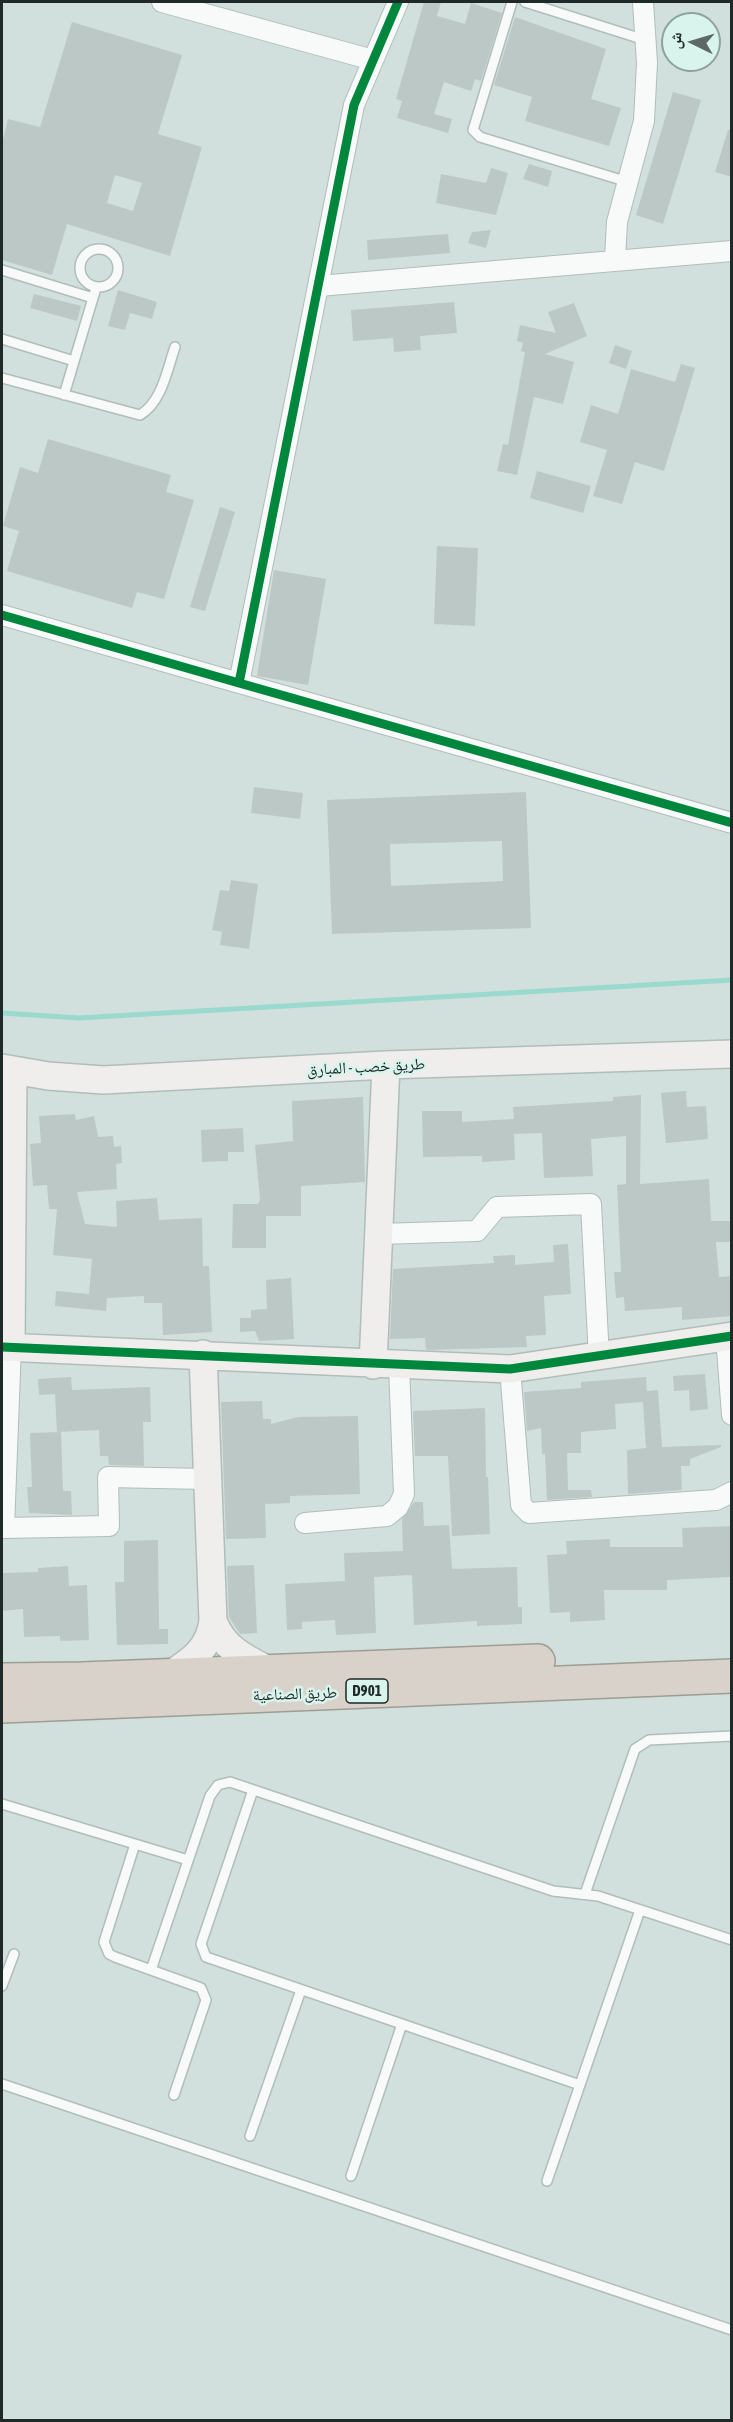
<!DOCTYPE html>
<html>
<head>
<meta charset="utf-8">
<style>
	body { margin:0 }
	#map { position:relative; width:733px; height:2422px; overflow:hidden; background:#d1e0dc; font-family:"Asap Condensed","Noto Naskh Arabic",sans-serif }
	canvas { display:block }
	.frame { position:absolute; inset:0; border:3px solid #1f2927; pointer-events:none }
	.north { position:absolute; left:661px; top:12px; width:60px; height:60px; box-sizing:border-box; background:#d8f4ed; border:2px solid #8ea39e; border-radius:50%; rotate:275deg; font-size:16px; font-weight:700; line-height:24px; text-align:center; color:#1f2927 }
	.north::after { content:''; display:block; margin:auto; width:21px; height:27px; background:#5d6966; clip-path:polygon(50% 0,100% 100%,50% 72%,0 100%) }
</style>
</head>
<body>
<div id="map">
<canvas width="733" height="2422"></canvas>
<div class="frame"></div>
<div class="north">ش</div>
</div>
<script>
const ctx = document.querySelector('canvas').getContext('2d');
ctx.lineJoin = 'round';
function trace(path, color, width, dash) { ctx.strokeStyle = color; ctx.lineWidth = width; ctx.lineCap = dash ? 'butt' : 'round'; ctx.setLineDash(dash || []); ctx.stroke(path); }
function paint(path, color) { ctx.fillStyle = color; ctx.fill(path, 'evenodd'); }
function drawText(font, color, halo, rows, align = 'center') {
  ctx.font = font + ' "Asap Condensed","Noto Naskh Arabic",sans-serif'; ctx.lineWidth = 5; ctx.setLineDash([]); ctx.textBaseline = 'middle'; ctx.strokeStyle = halo; ctx.fillStyle = color; for (const [text, x, y, turn = 0] of rows) {
    ctx.save(); ctx.translate(x, y); ctx.rotate((+turn || 0) * Math.PI / 180); ctx.textAlign = isNaN(turn) ? turn : align; if (halo) ctx.strokeText(text, 0, 0); ctx.fillText(text, 0, 0); ctx.restore();
  }
}
trace(new Path2D(`
	M2,1013L79,1018L732,980`), '#9ad9cd', 5);
paint(new Path2D(`
	M424,2H441L437,16L465,24L471,3L502,13L481,81L475,79L471,91L444,82L434,114L452,119L448,133L397,118L402,101L396,99Z
	M515,17L606,49L591,99L621,108L609,146L525,121L532,97L494,85Z
	M72,22L182,55L158,134L202,147L170,256L67,224L52,275L2,260V143L8,119L40,127ZM115,175L142,183L133,211L107,203Z
	M673,92L701,100L663,224L636,215Z
	M728,130H732V177L715,172Z
	M529,164L552,171L548,187L523,179Z
	M491,168L508,173L496,215L436,203L441,174L486,183Z
	M491,230L486,248L468,243L472,232Z
	M448,234L450,253L368,260L367,240Z
	M118,290L157,302L152,319L130,313L125,330L108,326Z
	M34,294L81,306L77,321L30,308Z
	M454,302L457,333L420,336L421,350L394,352L393,338L353,341L351,310Z
	M574,303L587,336L545,354L574,362L563,404L534,397L517,475L497,471L503,444L508,445L525,352L521,351L523,343L517,341L520,325L556,333L548,312Z
	M615,345L632,351L626,369L609,363Z
	M681,364L695,368L664,471L635,462L622,504L593,496L607,450L580,442L591,405L618,414L631,369L675,382Z
	M48,439L171,475L166,492L194,500L164,599L137,592L132,608L7,571L19,531L3,526L20,467L38,473Z
	M537,471L591,486L583,513L530,498Z
	M220,507L235,512L205,611L190,607Z
	M437,546L478,548L475,626L434,624Z
	M274,570L326,579L308,685L257,676Z
	M254,787L303,793L300,819L251,813Z
	M526,792L531,928L332,934L327,800ZM502,841L503,881L391,886L390,844Z
	M231,880L258,884L249,949L220,945L222,932L212,930L220,890L229,891Z
	M686,1091L687,1107L706,1106L708,1139L666,1143L661,1093Z
	M641,1095L640,1184L709,1179L711,1221H731V1242H716L719,1277L732,1276V1316L682,1320V1307L625,1311L624,1297L616,1298L614,1272H621L617,1185L626,1184V1136L591,1139L593,1176L544,1178L542,1133L514,1134L515,1160L482,1162V1156L423,1157L422,1111H462V1122L514,1119L513,1107L613,1101V1097Z
	M363,1097L365,1182L301,1186V1216H266V1248H232L233,1204H258L260,1200L255,1145L293,1141L292,1101Z
	M75,1114L76,1120L94,1116L98,1137L113,1136L114,1147L121,1146L122,1163L116,1164L117,1189L77,1192L85,1224L117,1227L116,1201L157,1198L159,1220L202,1218L203,1266H209L212,1332L163,1335L162,1303H144V1296L107,1298L106,1311L55,1306L56,1291L89,1294L92,1259L53,1255L57,1209H49L47,1185L33,1186L30,1144L41,1143L39,1116Z
	M243,1128L244,1152H228V1161L202,1162L201,1130Z
	M568,1244L571,1294L544,1296L546,1335L526,1336L527,1347L426,1350L425,1338L390,1339L393,1269L494,1263L493,1256L515,1255V1265L554,1262L553,1245Z
	M291,1278L294,1339L259,1341L255,1331L240,1332V1318H251V1310L267,1309L266,1280Z
	M705,1374L708,1409L690,1411L689,1390L674,1391L673,1376Z
	M71,1377L72,1390L150,1387L151,1422H143L144,1466L109,1465L108,1456H100L99,1430L57,1432L55,1394L39,1395L38,1379Z
	M646,1377L647,1391L658,1390L662,1447L721,1445V1447L690,1459V1466H681L682,1490L628,1494L627,1450L646,1448L643,1402L615,1404L616,1429L581,1432V1453H567L568,1490H591L592,1497L547,1500L545,1454H542L541,1428L527,1431L524,1392L581,1388V1382Z
	M262,1401L263,1419H271V1424L298,1417L358,1416L360,1494L290,1496V1503L265,1504L266,1538L226,1539L221,1402Z
	M485,1408L486,1477H488L490,1534L452,1536L448,1456H415L413,1411Z
	M61,1432L63,1491H71L72,1515L29,1513L27,1487H32L30,1433Z
	M414,1502H423L424,1526L449,1525L452,1569L517,1567L518,1607H522V1624L477,1626V1621L414,1625L412,1575L374,1577L376,1633L336,1635L335,1620L302,1622V1629L287,1630L285,1584L345,1581L344,1553L403,1551L402,1519Z
	M732,1526L731,1577L667,1580V1590H604L605,1620L570,1622V1612L550,1613L547,1555L567,1554L566,1541L610,1539V1547H683L682,1528Z
	M158,1540L159,1629H168V1644L117,1645L115,1582H124V1541Z
	M254,1565L257,1633L240,1634L229,1617L227,1566Z
	M68,1566L69,1586L87,1585L89,1640L60,1641V1636L24,1637L23,1609L2,1611V1573L38,1572V1568Z`), '#bcc8c5');
const lane = new Path2D(`
	M512,2L473,130L480,137L628,182
	M525,2L645,40
	M80 268a19 19 0 1 1 38 0a19 19 0 1 1-38 0Z
	M2,270L93,298
	M2,339L74,361
	M2,378L140,415C162,402 167,370 175,347
	M64,395L96,288
	M253,1790L201,1944L206,1957L580,2085
	M2,1804L188,1860
	M135,1844L104,1942L109,1954L115,1957L201,1988L206,2000L174,2095
	M585,1894L635,1749L649,1740L732,1736
	M151,1970L210,1796L218,1785L230,1782L553,1891L598,1896L732,1940
	M2,1986L14,1954
	M2,2084L732,2330
	M250,2136L301,1990
	M351,2176L402,2024
	M547,2181L640,1910`);
const street = new Path2D(`
	M162,2L373,60
	M615,259L617,222L644,121L647,63L643,2
	M319,286L732,251
	M2,615L239,683L354,105L398,2
	M239,683L732,823
	M379,1234L477,1231L497,1207L591,1204L599,1358
	M726,1336L732,1415
	M11,1346L4,1528L109,1526L108,1477L206,1479
	M510,1369L521,1505L529,1513L716,1500L732,1492
	M305,1523L387,1516L398,1507L404,1494L399,1366`);
const secondary = new Path2D(`
	M2,1068L48,1076L103,1080L386,1065L732,1054
	M11,1346L13,1070
	M2,1347L510,1369L732,1336
	M373,1365L386,1065
	M213,1621C224,1650 247,1659 272,1672
	M168,1676C191,1661 209,1650 213,1621L203,1354`);
const highway = new Path2D(`
	M2,1680L82,1679L538,1661
	M2,1706L732,1676`);
trace(lane, '#b1bdba', 12);
trace(street, '#b1bdba', 22);
trace(secondary, '#b1bdba', 30);
trace(highway, '#9e9d94', 36);
trace(lane, '#f8fafa', 9);
trace(street, '#f8fafa', 20);
trace(secondary, '#efeeec', 27);
trace(highway, '#d9d2cb', 33);
trace(new Path2D(`
	M2,615L239,683L354,105L398,2
	M239,683L732,823
	M2,1347L510,1369L732,1336`), '#00873e', 9);
for (const [x, y, w] of [
	[367,1691,42]
]) { const box = new Path2D(); box.roundRect(x - w / 2, y - 12, w, 24, 4.5); ctx.fillStyle = '#d8f4ed'; ctx.fill(box); trace(box, '#1f2927', 1.5); }
drawText('bold 15px', '#1f2927', null, [
	["D901",367,1691]
]);
drawText('16px', '#1f2927', '#d8f4ed', [
	["طريق خصب - المبارق",366,1067,-3],
	["طريق الصناعية",295,1694,-2]
]);
</script>
</body>
</html>
